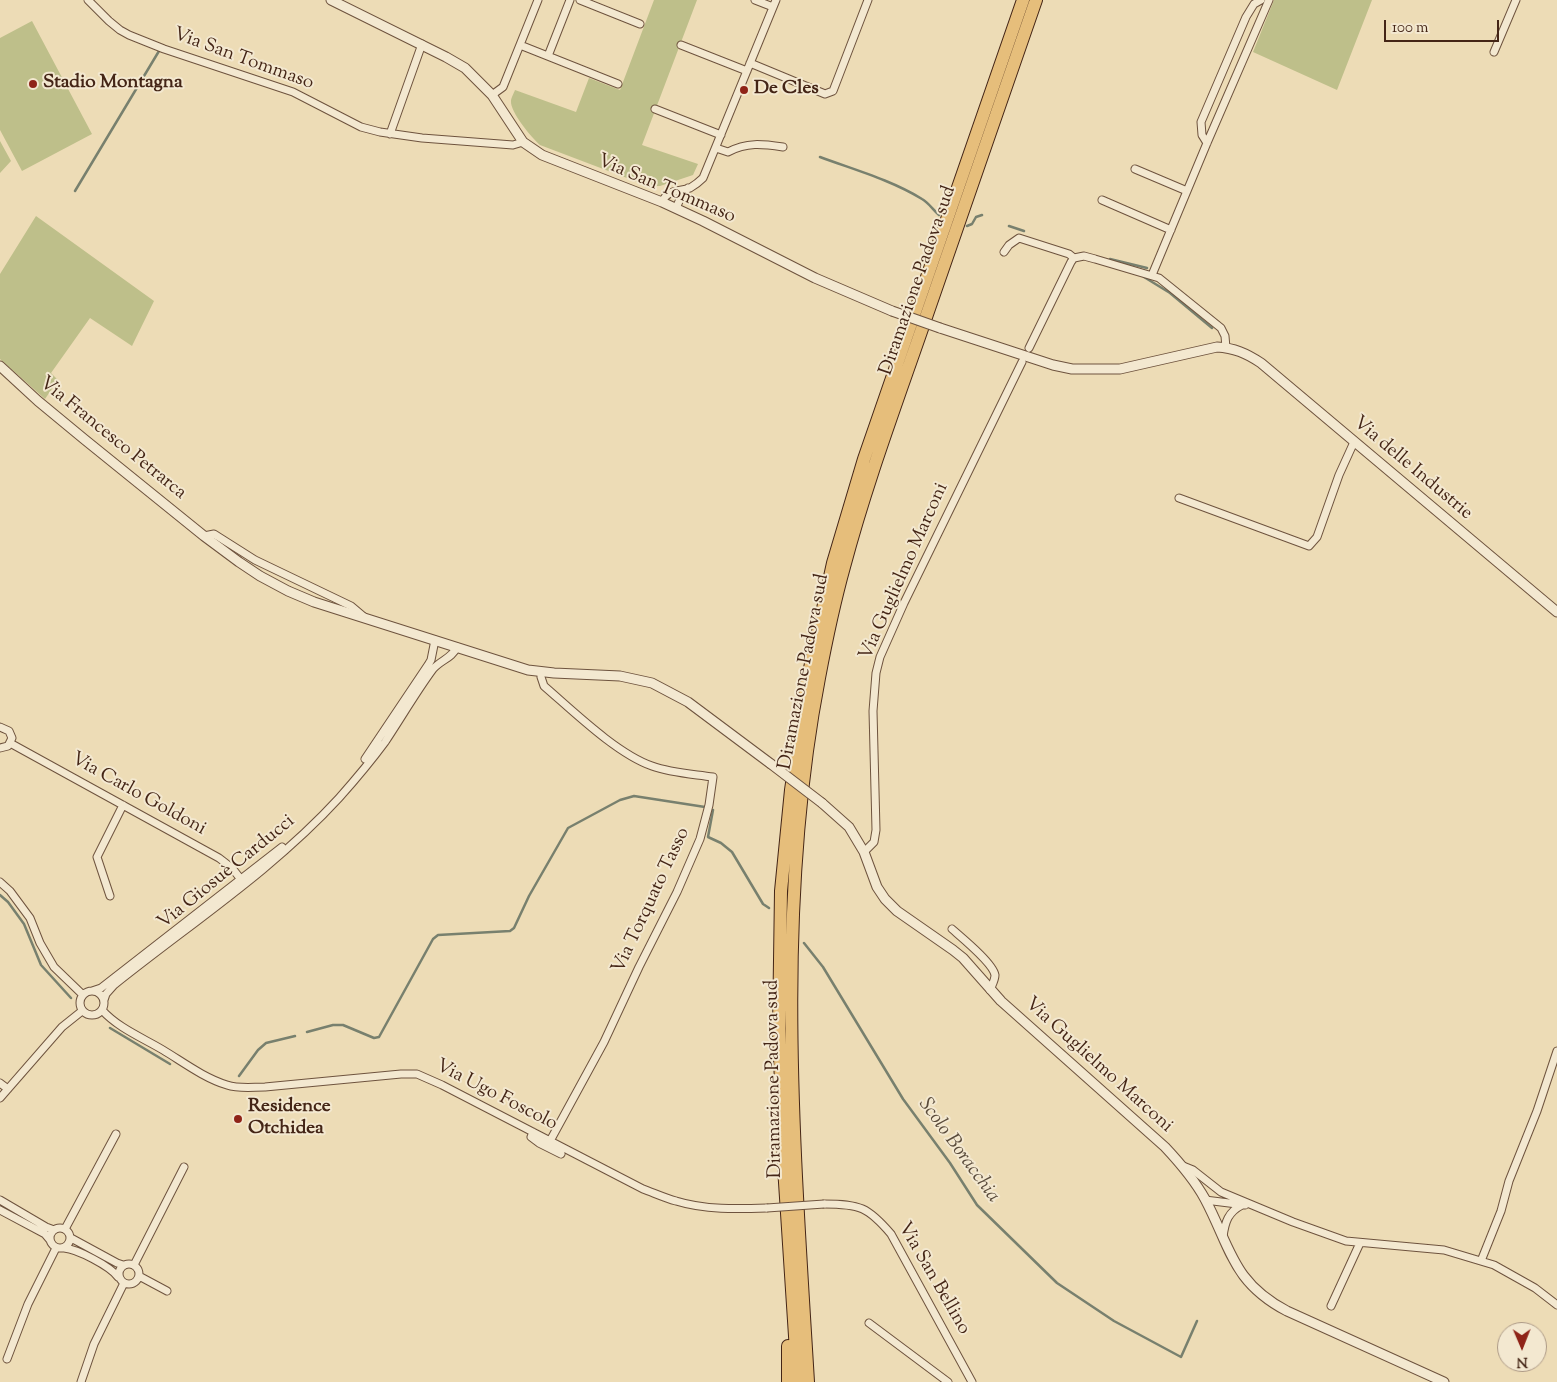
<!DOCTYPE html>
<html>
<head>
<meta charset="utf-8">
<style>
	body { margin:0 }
	#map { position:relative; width:1557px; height:1382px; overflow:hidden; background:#eddcb6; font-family:"Sorts Mill Goudy",serif }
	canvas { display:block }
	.north { position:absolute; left:1497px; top:1322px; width:50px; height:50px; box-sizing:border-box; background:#f3e8d0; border:1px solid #ad9a86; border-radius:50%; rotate:179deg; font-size:14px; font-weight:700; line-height:20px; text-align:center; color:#442516 }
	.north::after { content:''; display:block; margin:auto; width:18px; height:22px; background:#8f2418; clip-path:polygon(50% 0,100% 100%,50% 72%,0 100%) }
	.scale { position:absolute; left:1384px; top:20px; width:115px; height:22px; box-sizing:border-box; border:2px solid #442516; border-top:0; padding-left:6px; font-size:15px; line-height:18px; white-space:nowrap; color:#442516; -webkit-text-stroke:4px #f3e8d0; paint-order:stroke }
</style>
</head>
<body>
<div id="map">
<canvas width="1557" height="1382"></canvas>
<div class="north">N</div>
<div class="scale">100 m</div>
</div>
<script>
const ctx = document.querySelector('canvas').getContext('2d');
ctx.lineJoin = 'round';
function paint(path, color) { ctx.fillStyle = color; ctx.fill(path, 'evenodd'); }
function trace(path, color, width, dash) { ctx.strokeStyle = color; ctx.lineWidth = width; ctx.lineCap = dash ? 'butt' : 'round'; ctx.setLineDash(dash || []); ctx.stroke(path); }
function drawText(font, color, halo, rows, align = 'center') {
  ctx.font = font + ' "Sorts Mill Goudy",serif'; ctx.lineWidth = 4; ctx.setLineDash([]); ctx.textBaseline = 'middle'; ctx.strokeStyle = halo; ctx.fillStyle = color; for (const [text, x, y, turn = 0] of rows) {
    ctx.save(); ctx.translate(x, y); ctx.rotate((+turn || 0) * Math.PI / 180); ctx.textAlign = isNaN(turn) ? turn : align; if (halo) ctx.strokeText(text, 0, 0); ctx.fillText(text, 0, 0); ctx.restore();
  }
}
paint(new Path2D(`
	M654,0H697L642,145L698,164L693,175L660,186H648L540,145C532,138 510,112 511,101C511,98 514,93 515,90L576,112L589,78L620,90Z
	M1274,0H1372L1337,90L1253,52Z
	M32,21L92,134L22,171L0,130V38Z
	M0,141L11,161L0,173Z
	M36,216L154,301L132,346L90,318L51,373L58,380L45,399L0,359V274Z`), '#bebf8a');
trace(new Path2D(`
	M820,157C855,170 891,180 922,199C929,203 933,210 939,215
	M75,191L159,51
	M967,226L972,224L976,217L982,215
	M1009,226L1024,231
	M1110,259L1147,268
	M1144,277L1170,293L1212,328
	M713,810L708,837L721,843L732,852L763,904L769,908
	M0,895L8,902L24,924L41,965L71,998
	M804,943L823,967L903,1099L950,1163L977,1205L1057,1283L1114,1321L1181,1357L1197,1321
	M110,1028L170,1064
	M307,1032L333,1025H343L374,1038L379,1037L433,939L438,935L510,931L514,928L529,896L568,828L620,800L634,796L705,807
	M239,1076L258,1050L266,1043L295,1036`), '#78806e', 2.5);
const minor = new Path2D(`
	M88,0L109,21L120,30L129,35L164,49L293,92L361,127L380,132L422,138L513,145L523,142
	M580,0L640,24
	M755,0L773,7
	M520,45L618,84
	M681,45L747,71
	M1494,52L1516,0
	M548,56L570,0
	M750,63L825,94L833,91L868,0
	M492,95L503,87L538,0
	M655,109L721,135
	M390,134L422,44
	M1207,143L1202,135L1201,122L1246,17L1254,4L1261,0
	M716,148L728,152C747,142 762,144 783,147
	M1135,169L1187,191
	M1102,200L1171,230
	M662,202C668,189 679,192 690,188C695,185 699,182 703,178L776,0
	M676,208L681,197L688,188
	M1004,252L1009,245L1019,238L1069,254L1074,258
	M1074,258L1084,256L1095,259L1159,278L1221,328L1225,336L1226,348
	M1152,275L1207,143L1269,0
	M1029,348L1071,262L1074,258
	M1179,498L1309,546L1317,537L1339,475L1354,442
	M204,536L214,534L255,560L351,606L364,617
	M541,673V677L544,686C573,711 617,754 652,766C671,773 693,774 713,777L709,805L700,839L677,892L639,967L604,1042L550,1141
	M0,727L9,731L12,738L8,746L0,748
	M10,743L219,858L232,868L243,882
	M365,759L428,665L431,660L435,640
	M864,852L874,842L876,830L873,711L876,673L880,657L904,603L1022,362
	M0,882L10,891L30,918L40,943L54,967L83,995
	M110,896L97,857L123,805
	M952,929C961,937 993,963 995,975C995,980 992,985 990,990
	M80 1003a12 12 0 1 1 24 0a12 12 0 1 1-24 0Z
	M92,991L101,988L282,847
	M104,1000L106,994L114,985C190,924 273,870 339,798C355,780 371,761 385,742C401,718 416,692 433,669C441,660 452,658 457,647
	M102,1010C118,1028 143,1038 163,1050C183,1062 204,1078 227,1085C239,1089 252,1087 265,1087L401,1074H417L442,1085L643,1189C654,1193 665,1198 676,1201C705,1210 737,1209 767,1208
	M0,1083L8,1089
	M0,1098L62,1027L82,1011
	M533,1132L531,1137L539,1143L561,1154
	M1183,1166L1193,1170L1221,1192L1293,1222L1346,1241L1444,1250L1494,1265L1535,1288L1557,1305
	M0,1200L46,1227L54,1230
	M1205,1200L1245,1205
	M824,1204C860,1204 868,1207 891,1234L972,1382
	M0,1210L45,1234L50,1240
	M50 1238a10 10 0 1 1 20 0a10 10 0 1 1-20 0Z
	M65,1229L116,1134
	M1223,1237C1225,1222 1228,1212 1242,1205
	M71,1238L117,1263L123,1265
	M64,1248C77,1249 110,1266 118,1277
	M1481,1261L1501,1211L1509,1181L1537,1111L1557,1051
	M119 1274a10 10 0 1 1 20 0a10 10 0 1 1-20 0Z
	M134,1265L184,1167
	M139,1276L167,1291
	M1331,1306L1360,1243
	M869,1323L948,1382
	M7,1359L28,1304L56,1248
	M81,1382L94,1344L124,1283`);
const tertiary = new Path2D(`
	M331,0L446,57L465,68L492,95L523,142L542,155L662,202L703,221L815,278L892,311
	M940,328L1053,365L1072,369H1120L1217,347C1234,348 1246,353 1261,363L1557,612
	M0,366L38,401L84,439L204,536L239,562L260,576L288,591L314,602L528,670L554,673L620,676L652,683L688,702L771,764
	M822,803L849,827L864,852L877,887L885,899L897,911L953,950L963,958L1001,1001L1165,1147C1180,1163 1194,1179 1205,1199C1231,1248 1232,1282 1287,1311L1444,1382`);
const motorway = new Path2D(`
	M788,1346V1382
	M798,1382L784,1167L779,1029L781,891L791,790L807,682L833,563L864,459L1023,0
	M808,1382C794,1148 774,910 819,678C826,641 834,603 844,567C866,484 896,404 924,323C961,215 999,108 1036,0`);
trace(minor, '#6e533e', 9);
trace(tertiary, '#6e533e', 11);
trace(motorway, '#442516', 14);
trace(minor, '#f3e8d0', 7);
trace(tertiary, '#f3e8d0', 9);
trace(motorway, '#e6be7b', 12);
const minorBridge = new Path2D(`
	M767,1208L824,1204`);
const tertiaryBridge = new Path2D(`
	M892,311L940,328
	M771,764L822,803`);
trace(minorBridge, '#6e533e', 9, []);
trace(tertiaryBridge, '#6e533e', 11, []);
trace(minorBridge, '#f3e8d0', 7);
trace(tertiaryBridge, '#f3e8d0', 9);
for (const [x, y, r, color] of [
	[33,84,5,"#8f2418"],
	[744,90,5,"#8f2418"],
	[238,1119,5,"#8f2418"]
]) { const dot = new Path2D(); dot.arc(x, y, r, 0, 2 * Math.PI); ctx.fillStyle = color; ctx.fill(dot); trace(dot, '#f3e8d0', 2); }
drawText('19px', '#442516', '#f3e8d0', [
	["Via San Tommaso",243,60,20],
	["Via San Tommaso",666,190,23],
	["Diramazione Padova sud",919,281,-71],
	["Via Francesco Petrarca",112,439,39],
	["Via delle Industrie",1412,469,40],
	["Via Guglielmo Marconi",905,572,-66],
	["Diramazione Padova sud",805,672,-79],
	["Via Carlo Goldoni",138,795,29],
	["Via Giosuè Carducci",227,873,-39],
	["Via Torquato Tasso",652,901,-65],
	["Via Guglielmo Marconi",1098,1066,42],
	["Diramazione Padova sud",775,1079,-91],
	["Via Ugo Foscolo",496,1096,27],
	["Via San Bellino",933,1279,60]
]);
drawText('bold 19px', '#442516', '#f3e8d0', [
	["Stadio Montagna",43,84],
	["De Cles",754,90],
	["Residence",248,1108],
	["Otchidea",248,1130]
], 'left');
drawText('italic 20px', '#5a4b3b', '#f3e8d0', [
	["Scolo Boracchia",958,1151,54]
]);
</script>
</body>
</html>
